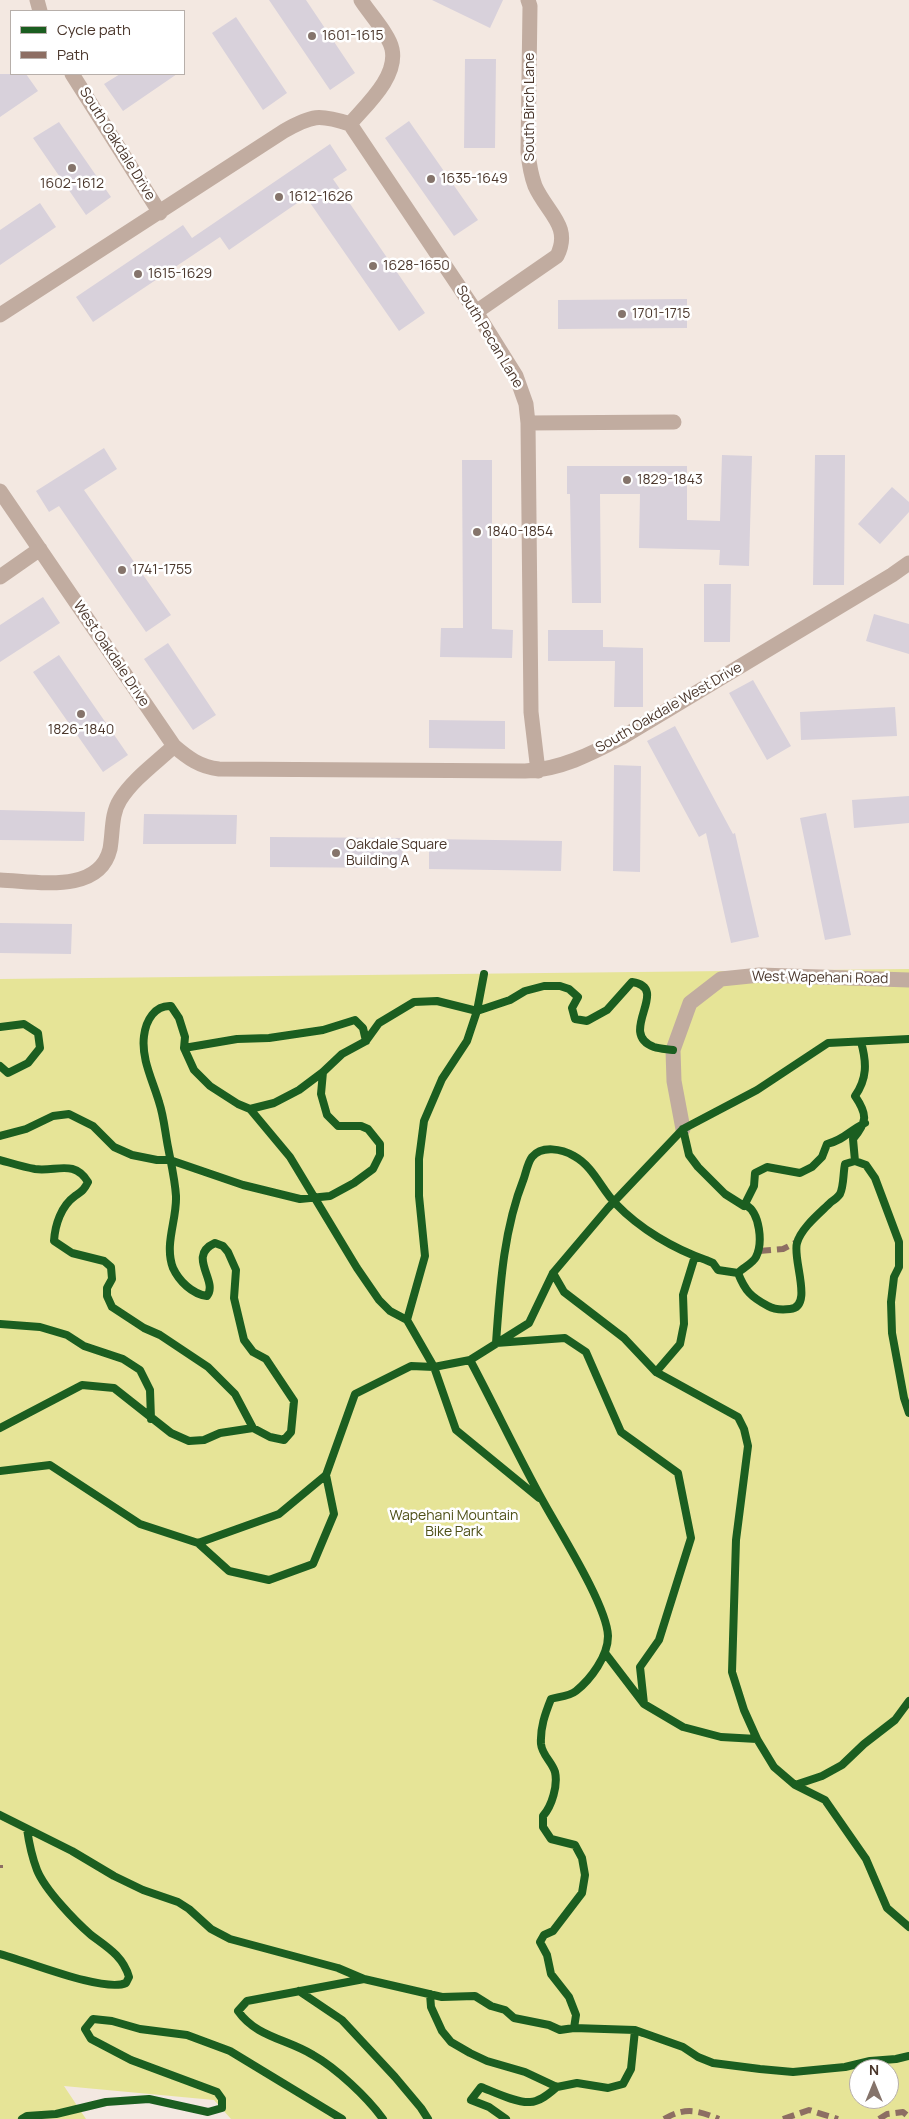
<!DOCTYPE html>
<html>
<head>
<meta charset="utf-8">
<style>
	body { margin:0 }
	#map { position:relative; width:909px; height:2119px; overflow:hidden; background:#f3e8e1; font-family:Manrope,sans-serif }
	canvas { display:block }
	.legend { position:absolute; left:10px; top:10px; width:175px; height:65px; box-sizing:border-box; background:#fff; border:1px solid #b7afaa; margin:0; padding:6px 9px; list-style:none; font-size:15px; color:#4a362b }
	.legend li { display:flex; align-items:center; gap:10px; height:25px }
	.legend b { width:25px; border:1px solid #b7afaa }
	.north { position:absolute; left:849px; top:2059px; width:50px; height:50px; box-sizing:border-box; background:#fff; border:1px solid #b7afaa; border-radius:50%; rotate:0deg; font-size:14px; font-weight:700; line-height:20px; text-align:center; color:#4a362b }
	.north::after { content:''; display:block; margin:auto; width:18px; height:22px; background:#85746b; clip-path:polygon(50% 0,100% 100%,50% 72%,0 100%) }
</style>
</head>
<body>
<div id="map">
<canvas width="909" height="2119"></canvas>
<ul class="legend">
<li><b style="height:6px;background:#1b5e20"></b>Cycle path</li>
<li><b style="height:6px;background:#8d6e63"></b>Path</li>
</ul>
<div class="north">N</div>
</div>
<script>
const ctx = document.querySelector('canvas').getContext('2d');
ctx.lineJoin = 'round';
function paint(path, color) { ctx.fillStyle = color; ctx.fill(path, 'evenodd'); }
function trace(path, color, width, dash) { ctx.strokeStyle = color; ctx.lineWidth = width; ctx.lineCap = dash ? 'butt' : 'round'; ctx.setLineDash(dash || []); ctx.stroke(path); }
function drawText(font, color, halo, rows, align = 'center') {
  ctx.font = font + ' Manrope,sans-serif'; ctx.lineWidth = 5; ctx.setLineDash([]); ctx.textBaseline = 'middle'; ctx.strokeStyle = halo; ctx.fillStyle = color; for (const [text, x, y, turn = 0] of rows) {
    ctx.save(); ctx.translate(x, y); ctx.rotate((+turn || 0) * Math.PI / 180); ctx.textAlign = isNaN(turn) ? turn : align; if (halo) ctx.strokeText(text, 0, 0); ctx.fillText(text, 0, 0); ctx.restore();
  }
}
paint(new Path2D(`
	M909,969V2119H231L214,2100L64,2086L86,2119H0V979ZM859,2069H889V2099H859Z`), '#e6e497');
paint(new Path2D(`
	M269,0H306L355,73L330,90Z
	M432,0H503L490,28Z
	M236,17L287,93L263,110L212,33Z
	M465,59H496L495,148H464Z
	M0,74H26L38,91L0,117Z
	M120,74H177L123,111L104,84Z
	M409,121L478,220L454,236L385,138Z
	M59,122L111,197L86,215L33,138Z
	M330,144L347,170L333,179L425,313L399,331L306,197L229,250L220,237L93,322L76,297L183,225L192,238Z
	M40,203L56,227L0,265V230Z
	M687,299V328L558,329V300Z
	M104,448L117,469L84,490L171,615L146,632L59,506L49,512L36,491Z
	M722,455L752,456L749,566L719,565L720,550L639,548L640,494H600L601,603H572L570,494H567V466H687V520L720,521Z
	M815,455H845L844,585H813Z
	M462,460H492V629L513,630L512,658L440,657L441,628H463Z
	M892,487L909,502V512L880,544L858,524Z
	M704,584H731L730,642H704Z
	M43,597L60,623L0,662V625Z
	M874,614L909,624V654L866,641Z
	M548,630H603V647L643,648V707H614L615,661H548Z
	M168,643L216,715L193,730L144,659Z
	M59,655L128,755L103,772L33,672Z
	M753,680L791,746L767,760L729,693Z
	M895,707L897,736L801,740L800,712Z
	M429,720L505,721V749L429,748Z
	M675,726L733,834L735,833L759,937L731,943L706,833L699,837L647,741Z
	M614,765L641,766L640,872L613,871Z
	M909,796V823L854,828L852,800Z
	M0,810L85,812L84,841L0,840Z
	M826,813L851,935L825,940L800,818Z
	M144,814L237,815L236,844H143Z
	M270,837L403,838L402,868L270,867Z
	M429,839L562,841L561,871L429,869Z
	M0,923L72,924L71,954L0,953Z`), '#d8d1db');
trace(new Path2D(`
	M37,0L40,11
	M72,74L160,213
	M350,124C366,105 398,77 392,49C389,34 369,13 361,0
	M476,312L557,256C572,226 547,213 535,186C531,175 529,163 528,152L530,6L528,0
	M0,315L284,131C312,115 319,114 350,124L476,312L516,376L526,404L528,423L531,712L538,771
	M528,423L674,422
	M0,491L174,746C188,758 200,767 219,769L525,771C559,770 591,754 621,738L892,575L909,563
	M0,577L40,549
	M0,880C35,881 99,895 110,849C113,833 111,814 120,800C133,779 156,763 174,746
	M683,1129L674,1081L673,1050L690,1003L721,979L760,975L909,980`), '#c1aca0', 15);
trace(new Path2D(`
	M759,1251L783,1249L797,1242
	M0,1865V1868
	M664,2119C685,2107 697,2110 719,2119
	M783,2119L809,2110L838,2119
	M879,2119L887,2114L903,2112L909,2117`), '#8d6e63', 6, [12, 6]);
trace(new Path2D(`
	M484,974L477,1011L467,1041L442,1079L424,1121L419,1159V1196L425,1256L407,1320L434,1367L456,1430L539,1498
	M0,1027L24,1024L38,1033L40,1048L28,1063L8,1073L0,1066
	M184,1048L237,1039L269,1038L323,1030L355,1020L363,1028L366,1041
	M250,1109L290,1157L357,1268L379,1300L390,1311L407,1320
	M0,1136L26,1129L53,1116L69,1114L93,1126L114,1147L132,1155L157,1160H170L243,1185L300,1199L330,1196L354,1183L373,1169L380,1155V1144L368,1129L361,1126H338L327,1115L321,1094L323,1072
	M0,1160C11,1163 23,1167 35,1169C56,1172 74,1159 88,1182C84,1190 82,1191 75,1196C61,1206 55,1225 54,1241L72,1253L104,1261L111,1267L112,1279L107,1288V1296L112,1307L144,1328L160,1335L208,1367L235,1394L253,1428
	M855,1161L853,1139C867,1122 868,1115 855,1096C867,1079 867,1063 861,1042
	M744,1206L754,1186L755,1173L767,1167L800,1173L812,1167L822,1157L827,1144C846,1139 848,1131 865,1123
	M695,1256L683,1295L684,1324L680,1344L656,1372L738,1417L744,1429L748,1446L736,1540L732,1672L744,1710L757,1739L774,1767L795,1785L825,1800L866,1859L887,1908L909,1927
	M553,1273L564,1292L624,1338L656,1372
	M738,1273C745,1291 751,1297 768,1306C775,1310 782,1310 790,1309C814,1307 792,1259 797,1243C801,1228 820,1213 831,1202C834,1200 838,1197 840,1194C844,1186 843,1173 845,1164L855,1161L866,1165L875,1178L899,1242V1267L894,1277L891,1302L892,1333L904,1398L909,1413
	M0,1324L40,1327L67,1335L84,1346L123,1359L140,1370L150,1390L151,1419
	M0,1428L82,1385L114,1388L171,1433L189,1441L204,1440L220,1433L253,1428L270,1437L284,1440L291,1432L294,1401L266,1359L253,1352L244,1340L234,1298L236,1270L228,1252L223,1246L215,1243C186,1256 219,1281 207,1296C192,1294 179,1281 173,1268C164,1244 177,1220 176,1196C175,1180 171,1163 168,1147C165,1132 164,1117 159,1102C153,1081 141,1059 144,1036C146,1020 155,1005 171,1006L179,1018L185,1037L184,1048L194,1070L210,1086L238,1104L250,1109L274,1103L299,1090L323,1072L342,1054L366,1041L379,1023L414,1002L437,1001L477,1011L510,1000L525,991L544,986H560L569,989L578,997L572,1008L575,1019L587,1021L607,1010L632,982C672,988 616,1033 654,1047C660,1049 667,1049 673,1050
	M0,1471L50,1465L140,1524L198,1543L279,1514L326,1475L355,1394L411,1366L434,1367L470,1360L529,1323L553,1273L608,1208L683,1129L757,1090L828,1043L909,1039
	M198,1543L229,1571L269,1580L313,1564L334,1514L326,1475
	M605,1653L644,1704L640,1667L659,1640L691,1538L678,1473L621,1432L586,1352L565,1338L496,1343C500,1288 503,1231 524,1178C526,1172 528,1162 532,1157C542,1145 562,1149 574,1156C594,1167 601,1189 616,1204C640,1229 674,1249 706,1260L713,1263L718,1270L738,1273C743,1268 753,1263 756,1257C763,1243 760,1213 746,1205L744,1206L725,1194L698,1167L689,1155L683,1129
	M644,1704L683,1727L721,1737L757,1739
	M795,1785L822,1776L842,1765L864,1744L895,1720L909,1701
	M0,1815L72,1851L114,1876L143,1890L178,1902L189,1909L211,1929L230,1939L338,1968L364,1979
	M0,1954C27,1961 104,1993 126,1983L129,1977C123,1956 107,1947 91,1935C75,1921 45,1890 37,1870C32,1857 29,1843 27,1829
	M299,1991L342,2020L395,2077L421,2108L428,2119
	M430,1994L431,2007L442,2031L451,2042L470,2053L487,2061L525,2072L557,2087L577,2083L608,2088L623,2084L631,2069L635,2030L683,2047L698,2057L713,2063L760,2069L793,2072L845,2067L870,2061L896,2059L909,2056
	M574,2028L635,2030L643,2033
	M22,2119L27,2116L56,2114L106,2102L149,2099L208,2112L222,2108V2099L217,2092L131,2060L91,2039L85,2029L93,2019L112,2021L140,2029L187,2035L230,2051L342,2119
	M383,2119C367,2097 336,2068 313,2055C287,2039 256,2037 238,2011L247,2001L364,1979L442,1997L475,1996L491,2006L505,2010L514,2018L549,2025L560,2030L574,2028L576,2015L569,1997L551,1974L547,1955L540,1942L544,1935L553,1931L582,1893L585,1875L582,1858L575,1845L551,1839L543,1827V1816C552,1806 558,1785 555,1772C552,1762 542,1755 541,1744C540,1728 545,1714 551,1699C558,1697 570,1696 576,1691C591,1679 608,1656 608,1636C607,1606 560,1532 544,1503C518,1456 495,1407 470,1360
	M506,2119L489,2107L471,2100L481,2087C494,2092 516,2103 530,2102C540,2102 550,2093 557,2087`), '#1b5e20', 8);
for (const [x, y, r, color] of [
	[312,36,5,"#85746b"],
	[72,168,5,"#85746b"],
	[431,179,5,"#85746b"],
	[279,197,5,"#85746b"],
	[373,266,5,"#85746b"],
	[138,274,5,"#85746b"],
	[622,314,5,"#85746b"],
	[627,480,5,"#85746b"],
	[477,532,5,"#85746b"],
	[122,570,5,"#85746b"],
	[81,714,5,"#85746b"],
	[336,853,5,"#85746b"]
]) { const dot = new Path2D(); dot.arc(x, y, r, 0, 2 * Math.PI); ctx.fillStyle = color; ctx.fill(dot); trace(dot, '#fff', 2); }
drawText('14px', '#4a362b', '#fff', [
	["1601-1615",322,36],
	["1635-1649",441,179],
	["1602-1612",72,184,"center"],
	["1612-1626",289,197],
	["1628-1650",383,266],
	["1615-1629",148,274],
	["1701-1715",632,314],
	["1829-1843",637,480],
	["1840-1854",487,532],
	["1741-1755",132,570],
	["1826-1840",81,730,"center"],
	["Oakdale Square",346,845],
	["Building A",346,861]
], 'left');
drawText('14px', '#4a362b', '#fff', [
	["South Birch Lane",530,107,-90],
	["South Oakdale Drive",117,144,58],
	["South Pecan Lane",489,337,59],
	["West Oakdale Drive",111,654,56],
	["South Oakdale West Drive",669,708,-30],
	["West Wapehani Road",820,978,1]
]);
drawText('14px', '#4d4f16', '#fff', [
	["Wapehani Mountain",454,1516],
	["Bike Park",454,1532]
]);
</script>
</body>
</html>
